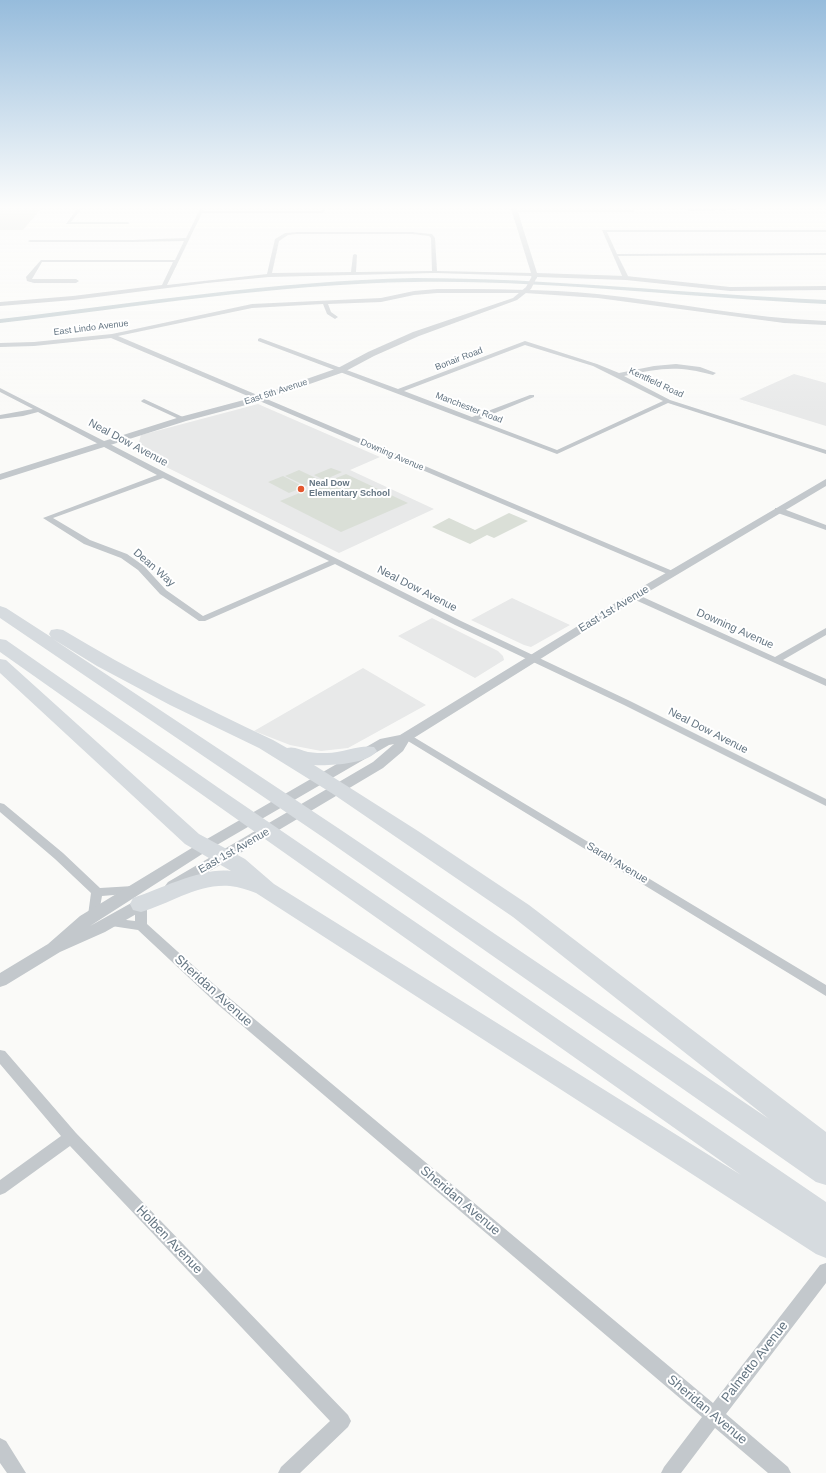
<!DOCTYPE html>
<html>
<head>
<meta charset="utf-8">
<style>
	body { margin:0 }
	canvas { display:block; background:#fafaf8 }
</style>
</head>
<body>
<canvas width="826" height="1473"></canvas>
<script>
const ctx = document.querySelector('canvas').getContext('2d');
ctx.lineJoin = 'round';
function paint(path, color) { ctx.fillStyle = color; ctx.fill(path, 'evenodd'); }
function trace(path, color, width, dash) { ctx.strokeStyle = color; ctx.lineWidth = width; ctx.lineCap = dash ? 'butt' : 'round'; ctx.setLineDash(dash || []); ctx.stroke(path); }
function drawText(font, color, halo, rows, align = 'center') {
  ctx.font = font + ' Helvetica,sans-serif'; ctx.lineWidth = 4; ctx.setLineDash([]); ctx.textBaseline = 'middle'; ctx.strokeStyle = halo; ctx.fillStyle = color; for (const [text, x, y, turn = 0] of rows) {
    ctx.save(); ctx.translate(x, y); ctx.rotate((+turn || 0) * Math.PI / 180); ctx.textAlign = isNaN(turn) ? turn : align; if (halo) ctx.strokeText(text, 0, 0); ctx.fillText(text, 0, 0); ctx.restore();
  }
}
paint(new Path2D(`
	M794,374L826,383V426L739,399Z
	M258,404L380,457L350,470L434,509L339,553L136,452L141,435Z
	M512,598L570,625L531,647L524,645L471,620Z
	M432,618L498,651L503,656L504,660L475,678L398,636Z
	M363,668L426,705L348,748L321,751L290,745L254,731Z`), '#e8e9e9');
paint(new Path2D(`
	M0,209H41L23,230H0Z
	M331,468L342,472L324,480L314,475Z
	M299,470L320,480L306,486L285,476Z
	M346,474L408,503L341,532L280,501Z
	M283,476L304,487L289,493L268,482Z
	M509,513L528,521L494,538L487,535L470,544L432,527L449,518L475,530Z`), '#dadfd7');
paint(new Path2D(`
	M414,278C552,278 688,294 826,300V304C689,298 552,280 414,282C275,284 138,307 0,323V319C138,303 275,281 414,278Z`), '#bbc7cb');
paint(new Path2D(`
	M77,209H81L71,222H128L130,223L128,224H66Z
	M200,209H204L203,211H321L322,209H326L323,213H202L167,285L267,274L275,239L285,233L297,232H412L432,234L435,238L437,271L534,273L537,275V278L534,280L531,276L435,273L269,277L207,283L73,300L0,306V302L73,296L162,285L173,262H42L32,279H76L79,281L76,283H34L27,281L26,277L41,260H175L184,241L132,242H30L28,241L30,240H132L186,238ZM297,234H412L429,236L431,238L432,271L356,272L357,255L355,254L353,255L351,272L272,273L279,241L288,235Z
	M687,209H767L689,211Z
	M515,210H633L635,211L633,212H513Z
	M602,230H826V232H607L617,254L826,253V255L618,256L629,278L626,280L623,278Z
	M437,289C491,289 544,289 597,294C674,302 749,318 826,321V325L784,323L598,298L525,293H437L414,295L381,302L328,304L331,312L338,317L335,319L327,314L323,304L252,308L118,336L675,572L676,574L672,576L111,338L34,346L0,347V343L34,342L112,334L252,304L381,298L414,291Z
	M260,338L398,389L525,341L597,364L619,373L654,366L676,364L700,367L716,373L713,375C677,365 660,368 624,376L670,400L826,450V454L668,403L557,454L258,341V339ZM525,345L593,366L663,401L557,450L478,420L534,397V395H530L472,417L404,391Z
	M0,388L106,442L166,473L461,621L630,701L826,799V806L624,705L455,625L335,564L205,621H199L160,594L138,570L121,558L84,544L43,518L157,475L38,412L23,416L0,419V415L33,409L0,392ZM163,478L329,561L203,616L166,590L144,566L127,554L90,540L53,518Z
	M144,399L185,418L186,419L181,420L142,402L141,401Z
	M775,508H781L826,525V530L775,512Z
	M634,593L775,657L826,628V635L783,660L826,679V686L631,598L630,596L631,594Z
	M407,733L826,985V996L403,738L402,736L403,734Z
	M0,803L4,804L63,853L100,888L133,886L137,887L139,890L137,893L102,896L98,918L94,919L90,918L88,915L91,893L55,859L0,812Z
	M141,900L145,901L147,904V924L227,996L713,1403L820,1265L826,1263V1283L726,1414L788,1467L791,1473H768L715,1428L681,1473H661L664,1467L702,1417L217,1004L138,930L105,925L103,922L105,919L109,918L135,921V904L137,901Z
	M0,1050L5,1051L76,1133L348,1415L351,1421L348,1427L300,1473H278L281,1467L330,1421L70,1146L5,1193L0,1195V1180L61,1136L0,1064Z
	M0,1438L6,1441L26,1473H7L0,1463Z`), '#c3c8cc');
paint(new Path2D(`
	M511,209H517L537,273L626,276L730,287L826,286V290L730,291L626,280L537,277L531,289L517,300L419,336L374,356L344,372L261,401L186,421L0,480V474L180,417L255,397L338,368L368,352L413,332L513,298L526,287L532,276Z
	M826,479V486L638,598L409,741L403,751L383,768L178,890L173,891L168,890L165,886L168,882L373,762L394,744L389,745L210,849L90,926L142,897L147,896L152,897L155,901L152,905L105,932L60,952L6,985L0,987V973L48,944L80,916L200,843L380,739L400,735L630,594Z`), '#c3c8cc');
paint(new Path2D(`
	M0,606L6,608L51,637L49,634L51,630L57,629L63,630C131,671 201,706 273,740L287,748C294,746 301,750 308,752C314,753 321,753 327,753C342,753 361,744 374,747L377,751C368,764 328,766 314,765L418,831L529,905L826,1132V1185L816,1182L324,838L0,618ZM53,639L97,666L170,705L259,748L333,794L513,917L769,1119L338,828Z
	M0,639L6,640L223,791L826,1202V1258L816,1254L256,893C248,890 239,887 230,886C199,883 169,904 141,912L133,910L130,904L133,898C160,889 203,867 231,871L185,844L0,673V659L6,660L199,834L245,859L274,884L741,1175L0,652Z`), '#d6dbdf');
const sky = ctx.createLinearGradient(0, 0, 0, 415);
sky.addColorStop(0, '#96bcdc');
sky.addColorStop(0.5, '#fdfdfc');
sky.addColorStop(1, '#fdfdfc00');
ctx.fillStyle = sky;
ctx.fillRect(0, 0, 826, 415);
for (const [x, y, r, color] of [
	[301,489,4,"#e4572e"]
]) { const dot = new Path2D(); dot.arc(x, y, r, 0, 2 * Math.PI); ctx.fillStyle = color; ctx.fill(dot); trace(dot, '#fff', 1.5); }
drawText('9px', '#657683', '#fff', [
	["East Lindo Avenue",91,328,-7],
	["Bonair Road",459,359,-21],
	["Kentfield Road",656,383,25],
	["East 5th Avenue",276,392,-18],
	["Manchester Road",469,408,21],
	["Downing Avenue",392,455,23]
]);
drawText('bold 9px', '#657683', '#fff', [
	["Neal Dow",309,484],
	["Elementary School",309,494]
], 'left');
drawText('11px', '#657683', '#fff', [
	["Neal Dow Avenue",128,443,28],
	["Dean Way",154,568,41],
	["Neal Dow Avenue",417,589,27],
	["East 1st Avenue",614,609,-31],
	["Downing Avenue",735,629,24],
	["Neal Dow Avenue",708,731,27],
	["East 1st Avenue",234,851,-30],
	["Sarah Avenue",617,863,31]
]);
drawText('13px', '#657683', '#fff', [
	["Sheridan Avenue",213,991,42],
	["Sheridan Avenue",460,1201,40],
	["Holben Avenue",169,1240,46],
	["Palmetto Avenue",755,1362,-52],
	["Sheridan Avenue",707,1410,40]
]);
</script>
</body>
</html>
